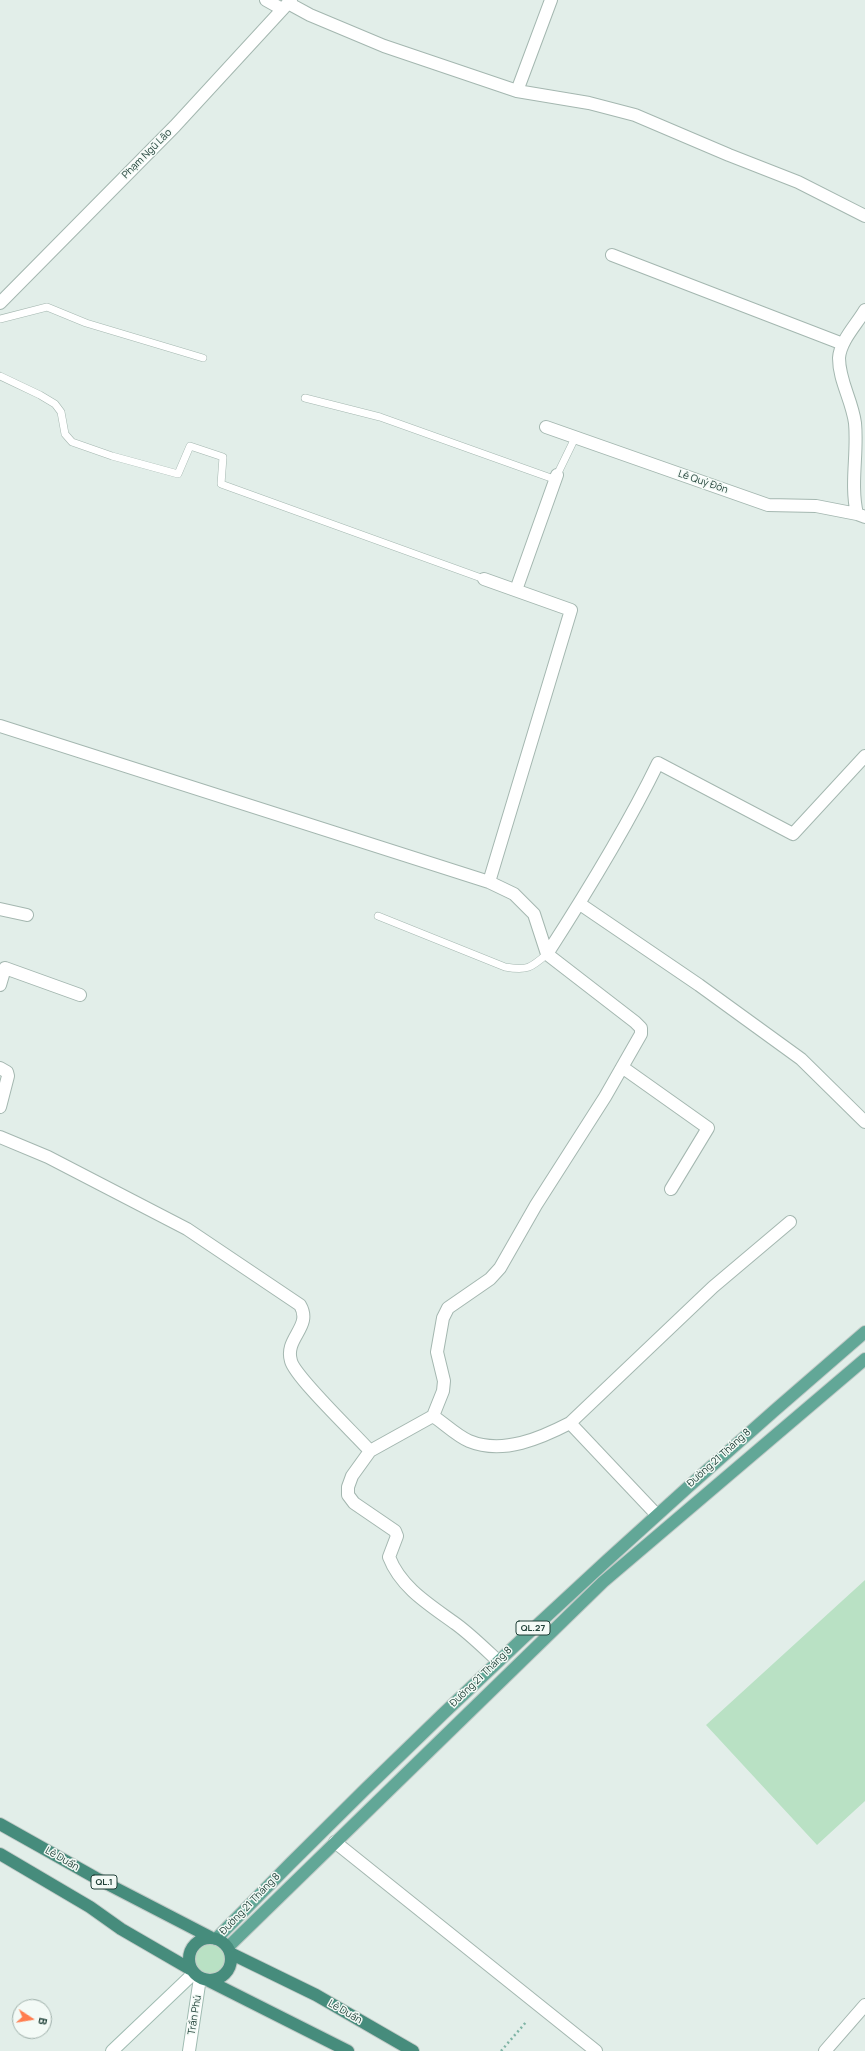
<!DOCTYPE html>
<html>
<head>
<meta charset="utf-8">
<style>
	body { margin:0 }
	#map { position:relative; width:865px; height:2051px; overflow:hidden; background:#e2eee9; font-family:Manrope,sans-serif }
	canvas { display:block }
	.north { position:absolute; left:12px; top:1999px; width:40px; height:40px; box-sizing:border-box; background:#f3faf6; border:1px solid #9fb0aa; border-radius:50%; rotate:102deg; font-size:11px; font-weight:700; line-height:16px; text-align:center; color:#204138 }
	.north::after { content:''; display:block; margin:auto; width:14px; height:18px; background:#ff7d4f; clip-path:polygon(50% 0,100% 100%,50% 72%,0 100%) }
</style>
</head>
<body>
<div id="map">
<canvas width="865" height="2051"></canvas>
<div class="north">B</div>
</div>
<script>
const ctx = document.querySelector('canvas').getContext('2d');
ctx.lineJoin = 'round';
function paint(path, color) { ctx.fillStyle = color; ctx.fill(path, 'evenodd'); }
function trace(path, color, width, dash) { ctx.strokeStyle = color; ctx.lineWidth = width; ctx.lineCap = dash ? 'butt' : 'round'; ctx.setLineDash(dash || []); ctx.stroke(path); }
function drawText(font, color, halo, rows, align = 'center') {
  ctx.font = font + ' Manrope,sans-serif'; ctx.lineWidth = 3; ctx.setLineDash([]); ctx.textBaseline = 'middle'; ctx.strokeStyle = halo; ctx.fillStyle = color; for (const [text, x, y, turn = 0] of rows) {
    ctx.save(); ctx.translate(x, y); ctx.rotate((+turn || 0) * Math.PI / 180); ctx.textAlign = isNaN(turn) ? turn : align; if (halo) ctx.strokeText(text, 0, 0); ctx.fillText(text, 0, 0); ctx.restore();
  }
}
paint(new Path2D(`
	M865,1580V1801L817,1845L706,1725Z
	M193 1959a17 17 0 1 1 34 0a17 17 0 1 1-34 0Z`), '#b9e1c4');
const service = new Path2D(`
	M0,319L47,307L86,323L203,358
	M0,376L40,395L55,404L61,412L65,434L72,442L112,456L178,474L190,446L223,457L221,484L484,579
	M305,398L380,417L551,478L557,475L575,438
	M378,916L505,967C527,971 531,968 547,954`);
const minor = new Path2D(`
	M266,0L282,9
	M288,3L310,15L384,46L517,91L589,103L635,115L729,155L798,182L865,216
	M517,91L551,0
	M612,255L843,344
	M546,427L768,505L816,506L857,514L865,517
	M857,514C850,484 858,453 855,423C852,400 839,381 839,358C840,341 857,324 865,310
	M484,579L571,610L489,882
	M516,590L557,475
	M0,726L489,882L514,894L534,914L547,954L635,1022L641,1028V1034L605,1097L536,1205L500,1268L490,1279L448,1308L443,1318L437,1352L444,1381L443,1391L433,1416L370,1451L352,1476L348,1487V1495L354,1503L395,1531L397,1536L389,1557C401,1588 430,1605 456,1624C471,1635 484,1648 498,1661
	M580,904L699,985L801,1059L865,1122
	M0,909L27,915
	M547,954C587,892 626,829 658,763L793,834L865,756
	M0,985L5,968L80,995
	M622,1067L708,1128L671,1189
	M0,1068L7,1072L8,1076L0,1107
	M0,1137L48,1157L187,1229L300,1305C313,1327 284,1338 291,1361C295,1377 356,1435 370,1451
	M433,1416C445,1424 457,1436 469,1441C503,1455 541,1438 570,1423L713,1287L790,1222
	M570,1423L656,1514
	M335,1842L596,2051
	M825,2051L865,2005`);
const tertiary = new Path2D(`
	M0,303L175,126L291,0`);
const secondary = new Path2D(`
	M112,2051L194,1973
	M189,2051L200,1978`);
const primary = new Path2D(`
	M216,1939C423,1726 640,1525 865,1332
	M228,1947L603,1582L865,1359`);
const trunk = new Path2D(`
	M0,1824L96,1878L210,1937
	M0,1854L90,1907L121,1929L190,1969
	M189 1959a21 21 0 1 1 42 0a21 21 0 1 1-42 0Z
	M232,1954L316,1995L413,2051
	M207,1980L348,2051`);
trace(service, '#a4b7b0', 8);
trace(minor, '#a4b7b0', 14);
trace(tertiary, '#a4b7b0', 14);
trace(secondary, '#9fbbb1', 14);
trace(primary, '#c1cac7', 14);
trace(trunk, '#c1cac7', 14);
trace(new Path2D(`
	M501,2051L527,2021`), '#7fb4a5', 2.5, [2, 3]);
trace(service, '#fff', 7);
trace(minor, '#fff', 12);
trace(tertiary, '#fff', 12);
trace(secondary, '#fff', 12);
trace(primary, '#62a797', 12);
trace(trunk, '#468c7c', 12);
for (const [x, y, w] of [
	[533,1628,34],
	[104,1882,26]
]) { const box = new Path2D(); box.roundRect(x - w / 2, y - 7, w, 14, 3); ctx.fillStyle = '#f3faf6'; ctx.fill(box); trace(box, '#204138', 1); }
drawText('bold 9px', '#204138', null, [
	["QL.27",533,1628],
	["QL.1",104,1882]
]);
drawText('10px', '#204138', '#f3faf6', [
	["Phạm Ngũ Lão",147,154,-45],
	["Lê Quý Đôn",703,482,19],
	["Đường 21 Tháng 8",719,1458,-42],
	["Đường 21 Tháng 8",481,1677,-44],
	["Lê Duẩn",62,1859,30],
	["Đường 21 Tháng 8",250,1904,-46],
	["Lê Duẩn",345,2012,30],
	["Trần Phú",195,2015,-81]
]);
</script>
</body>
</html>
